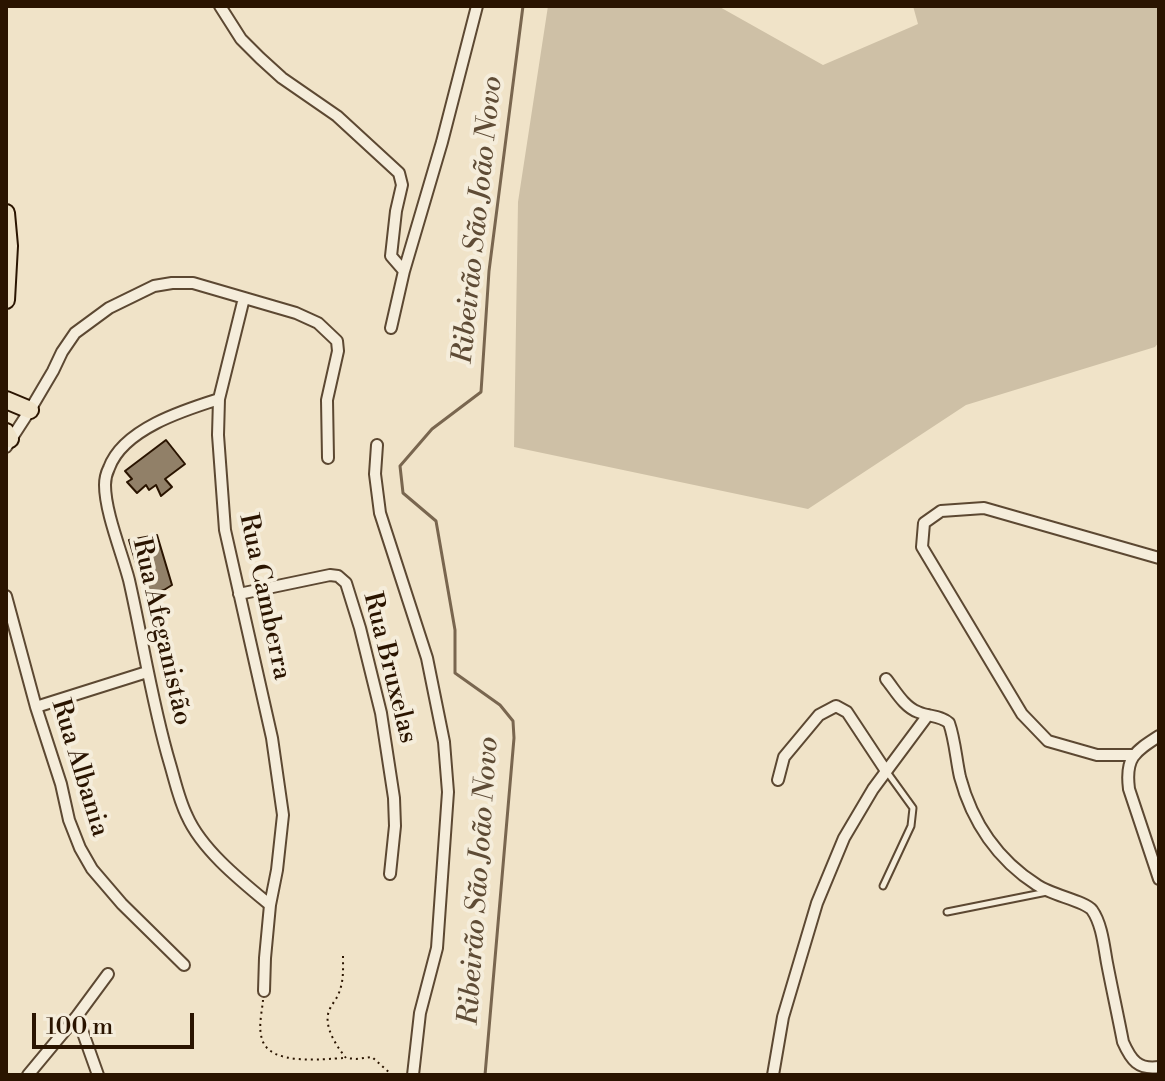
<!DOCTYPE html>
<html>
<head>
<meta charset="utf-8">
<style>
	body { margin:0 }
	#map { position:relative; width:1165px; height:1081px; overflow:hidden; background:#f0e3c8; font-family:"Libre Bodoni",serif }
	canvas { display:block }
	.frame { position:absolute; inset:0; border:8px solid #2a1400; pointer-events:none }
	.scale { position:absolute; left:32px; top:1013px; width:162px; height:36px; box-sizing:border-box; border:4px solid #2a1400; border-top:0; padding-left:10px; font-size:24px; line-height:28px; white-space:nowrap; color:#2a1400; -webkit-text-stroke:6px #f5eddb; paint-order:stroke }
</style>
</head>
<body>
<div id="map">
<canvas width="1165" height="1081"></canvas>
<div class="frame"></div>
<div class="scale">100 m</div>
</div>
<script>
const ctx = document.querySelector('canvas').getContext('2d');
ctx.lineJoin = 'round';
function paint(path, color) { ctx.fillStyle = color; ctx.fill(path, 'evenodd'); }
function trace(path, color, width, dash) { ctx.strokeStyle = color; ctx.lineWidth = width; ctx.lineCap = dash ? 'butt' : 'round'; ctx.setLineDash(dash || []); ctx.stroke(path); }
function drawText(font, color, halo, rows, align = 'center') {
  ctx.font = font + ' "Libre Bodoni",serif'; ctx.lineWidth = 8; ctx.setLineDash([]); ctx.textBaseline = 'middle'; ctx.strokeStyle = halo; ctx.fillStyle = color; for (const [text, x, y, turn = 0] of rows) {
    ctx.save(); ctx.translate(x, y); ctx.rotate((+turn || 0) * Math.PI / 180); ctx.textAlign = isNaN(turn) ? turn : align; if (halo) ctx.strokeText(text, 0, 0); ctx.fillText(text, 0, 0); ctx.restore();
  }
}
paint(new Path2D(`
	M548,6H718L823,65L918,24L913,6H1159V342L1155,347L966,405L808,509L514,447L518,202Z`), '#cec0a6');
trace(new Path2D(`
	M485,1075L514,738L513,721L500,705L455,673V630L436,521L403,493L400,466L432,429L481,392L489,271L523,6`), '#79664f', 3);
const building = new Path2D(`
	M166,440L185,464L165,479L172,487L161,496L156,485L149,490L146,485L137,493L127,482L132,479L125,471Z
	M157,535L172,585L164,590L158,592L144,590L129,540Z`);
paint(building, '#918068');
trace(building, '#2a1400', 2);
const service = new Path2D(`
	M883,886L911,826L913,808L887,772
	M947,912L1047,892`);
const minor = new Path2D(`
	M220,6L241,39L260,58L282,78L337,116L399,173L402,185L396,211L391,256L404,271
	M244,298L219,399L218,435L225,530L272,738L283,815L277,870L270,905L265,958L264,991
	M391,328L404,271L442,142L477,6
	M219,399C184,410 123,429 109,468C107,472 105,480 105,485C105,512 122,553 129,580C143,641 152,704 170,764C175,781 179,800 187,816C202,850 241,881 270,905
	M377,445L375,474L380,513L427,658L444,742L448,792L437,948L420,1013L413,1075
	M6,447L30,410L53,371L62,352L75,333L109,308L154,286L172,283H193L296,313L318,323L337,341L338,351L327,400L328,458
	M239,594L330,575L338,576L346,583L360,628L381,713L394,798L395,826L390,874
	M6,596L36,707L61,784L69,820L80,848L92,869L122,904L184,965
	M886,679C895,690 904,707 918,712C929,717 940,715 949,723C955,740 956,759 960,777C972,822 998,860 1037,885C1051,895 1085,901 1092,910C1102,924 1104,947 1107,963C1112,989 1118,1016 1123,1042C1131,1060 1138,1070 1159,1067
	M36,707L147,672
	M1159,736C1134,752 1125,758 1129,789L1159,879
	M1133,755H1097L1048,741L1022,714L922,547L924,523L941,511L984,508L1159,558
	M778,780L784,757L819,715L836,706L847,712L886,771
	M77,1016L98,1075
	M28,1075L77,1016L108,974
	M773,1075L783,1017L817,903L844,838L873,789L928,715`);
const primary = new Path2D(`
	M6,213L9,246L6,300
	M6,400L30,410
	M6,432L10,439`);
trace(service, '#5c4832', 9);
trace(minor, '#5c4832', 14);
trace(primary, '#2a1400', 20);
trace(new Path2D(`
	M343,956C343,970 344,982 338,995C336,1000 331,1005 329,1011C323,1026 337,1047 346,1058L356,1059L372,1057L392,1075
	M263,1000C262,1012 258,1027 262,1039C269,1066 323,1059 344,1058`), '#2a1400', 2, [2, 4]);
trace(service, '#f5eddb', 5);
trace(minor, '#f5eddb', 10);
trace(primary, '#f0e3c8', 16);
drawText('26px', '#2a1400', '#f5eddb', [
	["Rua Camberra",264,597,78],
	["Rua Afeganistão",161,632,77],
	["Rua Bruxelas",389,668,76],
	["Rua Albania",79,768,73]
]);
drawText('italic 28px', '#5e4b35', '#f5eddb', [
	["Ribeirão São João Novo",479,220,-84],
	["Ribeirão São João Novo",480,881,-86]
]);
</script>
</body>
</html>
